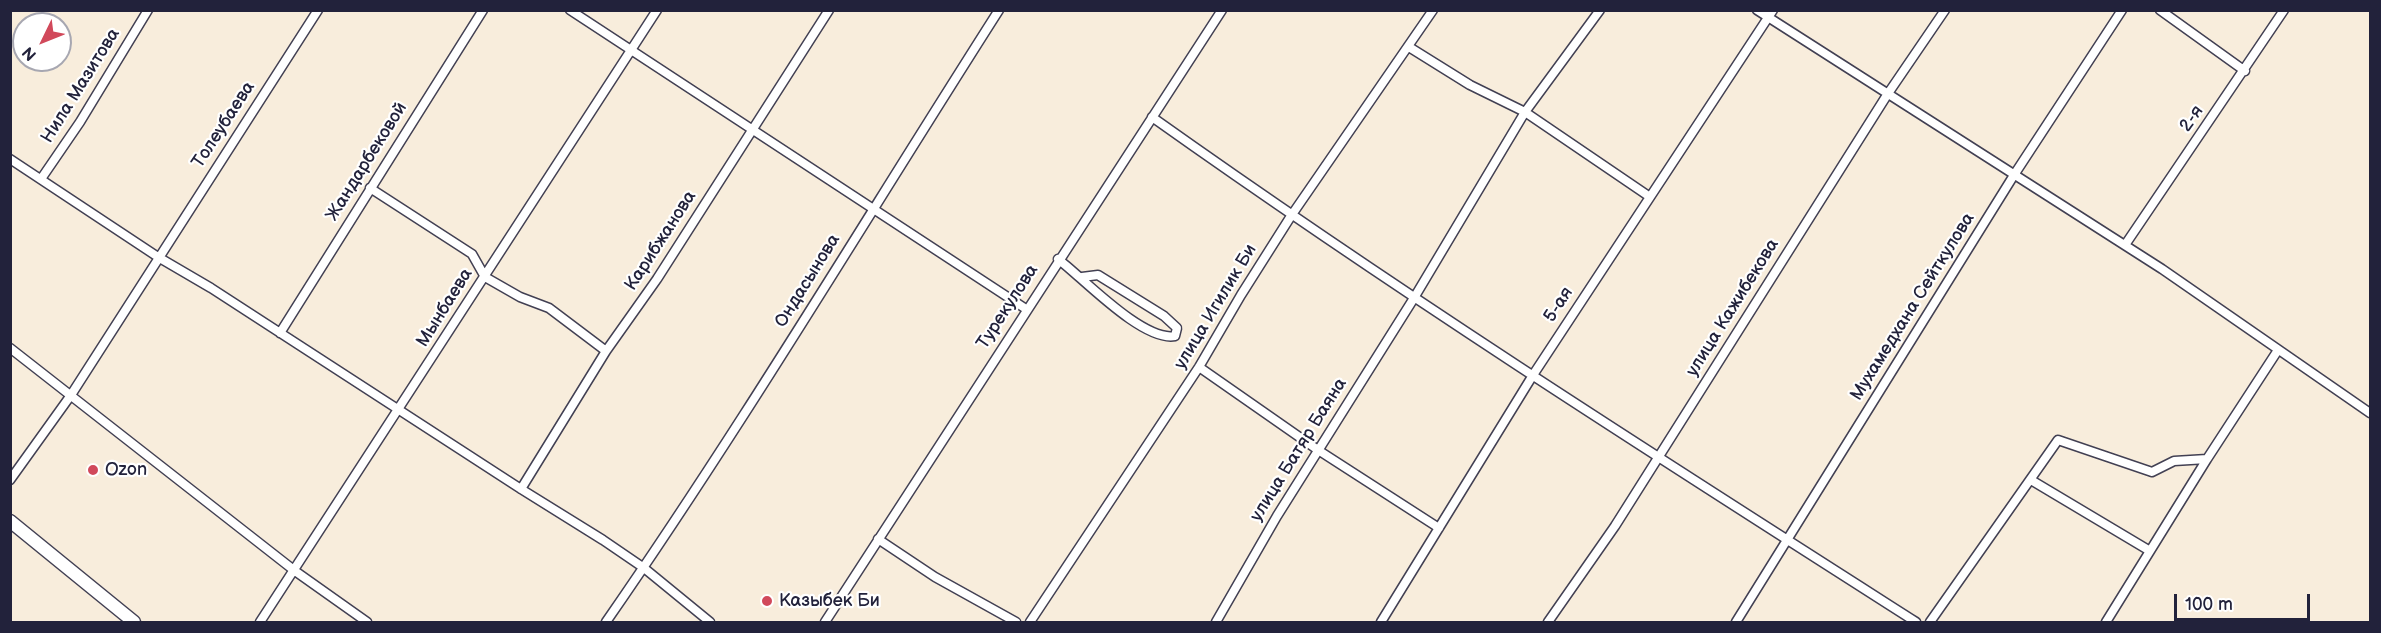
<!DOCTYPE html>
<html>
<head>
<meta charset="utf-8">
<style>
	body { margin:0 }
	#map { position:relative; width:2381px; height:633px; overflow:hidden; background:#f8eddc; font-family:"Balsamiq Sans",sans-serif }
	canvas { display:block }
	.frame { position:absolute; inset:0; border:12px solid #22223b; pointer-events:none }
	.north { position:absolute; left:12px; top:12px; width:60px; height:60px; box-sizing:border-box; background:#fff; border:2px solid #a7a7b1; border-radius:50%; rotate:227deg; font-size:16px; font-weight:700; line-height:24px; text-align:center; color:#22223b }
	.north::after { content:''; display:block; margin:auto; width:21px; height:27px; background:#d1495b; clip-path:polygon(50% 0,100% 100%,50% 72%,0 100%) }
	.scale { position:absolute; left:2174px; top:594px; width:136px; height:27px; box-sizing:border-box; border:3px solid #22223b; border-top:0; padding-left:8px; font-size:18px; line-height:21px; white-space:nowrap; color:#22223b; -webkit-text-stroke:4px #fff; paint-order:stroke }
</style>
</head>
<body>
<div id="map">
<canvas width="2381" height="633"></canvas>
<div class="frame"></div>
<div class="north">N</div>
<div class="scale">100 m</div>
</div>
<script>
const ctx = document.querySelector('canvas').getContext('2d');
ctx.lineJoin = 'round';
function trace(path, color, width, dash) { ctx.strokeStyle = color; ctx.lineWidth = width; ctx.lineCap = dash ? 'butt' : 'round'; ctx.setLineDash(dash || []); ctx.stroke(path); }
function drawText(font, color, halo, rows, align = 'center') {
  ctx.font = font + ' "Balsamiq Sans",sans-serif'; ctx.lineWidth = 4.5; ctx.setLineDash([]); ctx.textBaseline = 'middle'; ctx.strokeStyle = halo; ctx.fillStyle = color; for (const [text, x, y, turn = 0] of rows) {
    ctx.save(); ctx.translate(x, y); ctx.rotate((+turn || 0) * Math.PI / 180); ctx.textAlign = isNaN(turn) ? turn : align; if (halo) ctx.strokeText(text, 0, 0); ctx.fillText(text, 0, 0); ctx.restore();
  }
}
const street = new Path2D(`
	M570,10L1026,309
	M1757,10L2162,269L2370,413
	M2160,10L2245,71
	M1409,47L1470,85L1525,112L1650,197
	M1152,117C1401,294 1659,458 1916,622
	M10,159L158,257L211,288L521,489L603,540L644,568L710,622
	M41,179L80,122L148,10
	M370,188L472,254L485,277L520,297L549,308L606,351
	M2125,245L2284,10
	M1058,259C1083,278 1143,342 1175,336L1177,328L1164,316L1098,275L1082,277
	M280,333L483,10
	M10,348L295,571L367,622
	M1199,367L1318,450L1439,528
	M10,480L71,395L318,10
	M2031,480L2150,551
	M521,489L606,351L657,279L829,10
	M878,539L935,577L1016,622
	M260,622L657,10
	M606,622C744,423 868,215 999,10
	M825,622L1222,10
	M1030,622L1199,367L1241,295L1291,216L1433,10
	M1216,622L1277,516L1414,298L1525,112L1600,10
	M1381,622L1533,375L1773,10
	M1548,622L1615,526L1887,95L1945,10
	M1736,622L2014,175L2122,10
	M1930,622L2058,440L2152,472L2174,461L2207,459L2278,350
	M2106,622L2207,459`);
const secondary = new Path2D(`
	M10,521L134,622`);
trace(street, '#424053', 11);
trace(secondary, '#424053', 15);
trace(street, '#fff', 8);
trace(secondary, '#fff', 12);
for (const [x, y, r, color] of [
	[93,470,6,"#d1495b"],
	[767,601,6,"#d1495b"]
]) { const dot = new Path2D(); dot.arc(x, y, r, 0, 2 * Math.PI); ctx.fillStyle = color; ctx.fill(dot); trace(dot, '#fff', 2); }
drawText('18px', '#22223b', '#fff', [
	["Нила Мазитова",81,86,-58],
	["2-я",2192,119,-55],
	["Толеубаева",224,125,-57],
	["Жандарбековой",367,162,-58],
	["Карибжанова",661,241,-57],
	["Ондасынова",808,281,-58],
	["5-ая",1559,305,-57],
	["Турекулова",1008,307,-57],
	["улица Игилик Би",1216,307,-59],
	["Мухамедхана Сейткулова",1913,307,-58],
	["Мынбаева",445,308,-58],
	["улица Кажибекова",1733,308,-58],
	["улица Батяр Баяна",1299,450,-58]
]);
drawText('18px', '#22223b', '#fff', [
	["Ozon",105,470],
	["Казыбек Би",779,601]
], 'left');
</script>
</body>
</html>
